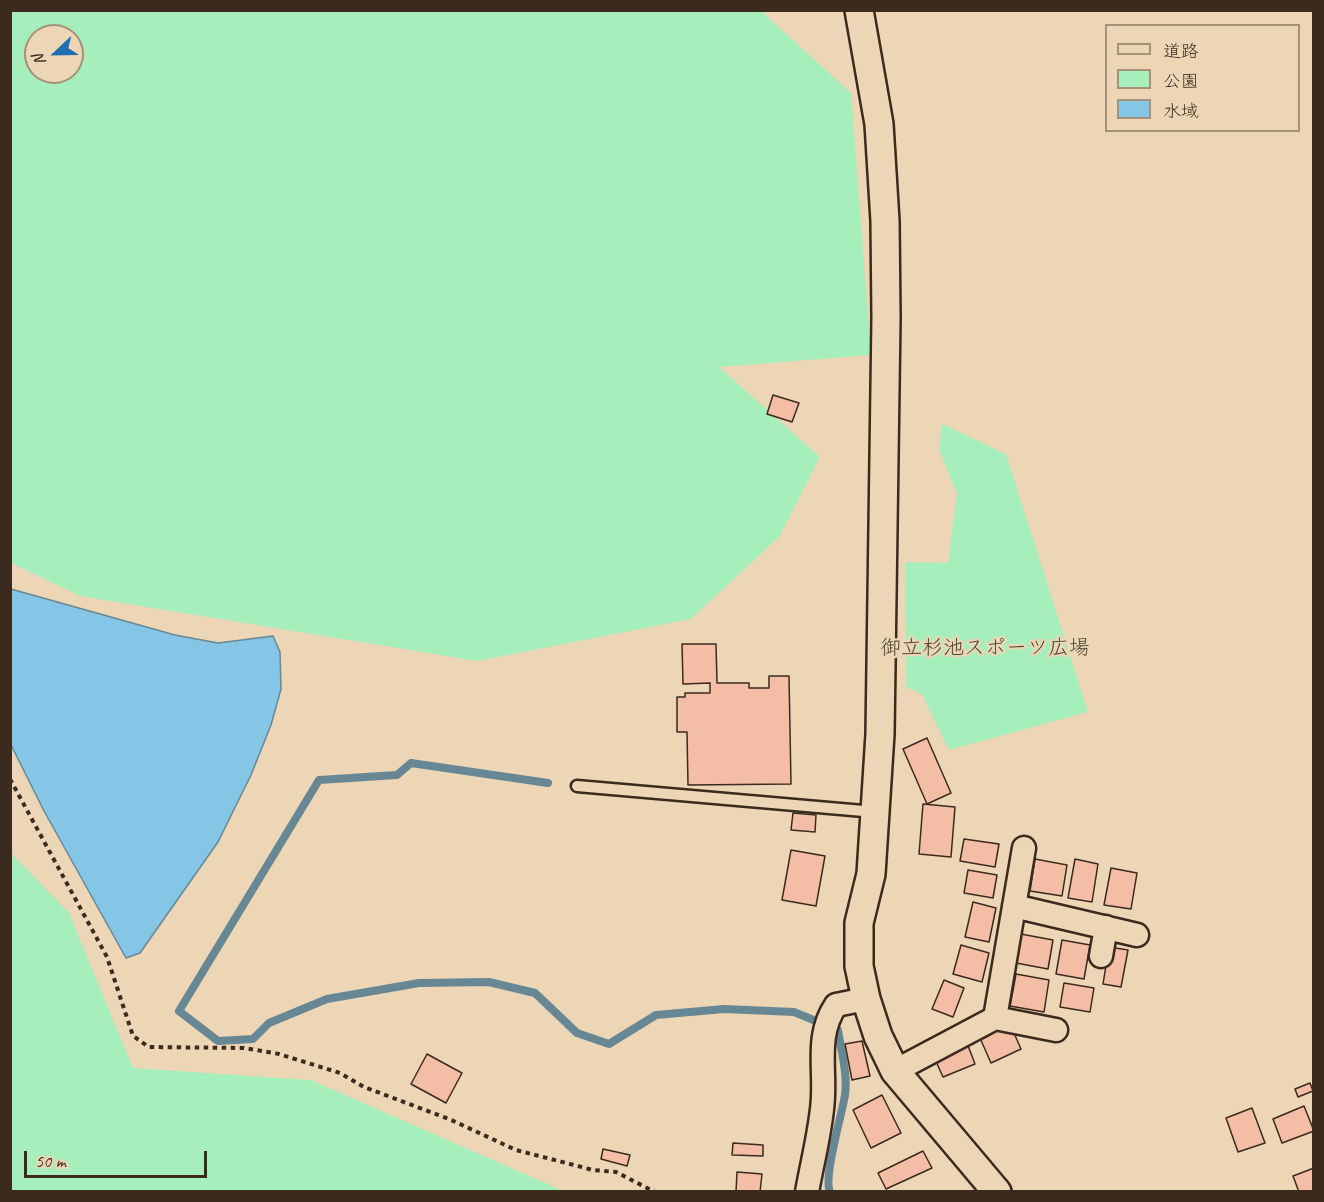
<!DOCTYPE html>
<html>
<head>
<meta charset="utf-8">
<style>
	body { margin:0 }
	#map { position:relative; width:1324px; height:1202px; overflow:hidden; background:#edd6b6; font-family:Caveat,"Klee One",sans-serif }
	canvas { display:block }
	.frame { position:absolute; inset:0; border:12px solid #3b2a1e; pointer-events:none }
	.legend { position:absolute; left:1105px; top:24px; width:195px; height:108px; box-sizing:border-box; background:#edd6b6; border:2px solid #a69179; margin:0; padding:8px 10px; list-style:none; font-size:18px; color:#3b2a1e }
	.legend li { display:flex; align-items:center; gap:12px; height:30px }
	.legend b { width:30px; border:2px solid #a69179 }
	.north { position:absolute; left:24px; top:24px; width:60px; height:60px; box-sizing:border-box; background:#edd6b6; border:2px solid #a69179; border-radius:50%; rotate:248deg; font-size:16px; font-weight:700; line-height:24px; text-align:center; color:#3b2a1e }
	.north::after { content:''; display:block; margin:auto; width:21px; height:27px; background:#1f6fb2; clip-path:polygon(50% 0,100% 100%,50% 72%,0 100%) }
	.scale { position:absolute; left:24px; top:1151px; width:183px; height:27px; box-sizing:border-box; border:3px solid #3b2a1e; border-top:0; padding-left:8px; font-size:18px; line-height:21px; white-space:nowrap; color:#3b2a1e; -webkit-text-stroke:4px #edd6b6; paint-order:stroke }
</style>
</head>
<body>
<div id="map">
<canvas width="1324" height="1202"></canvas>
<div class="frame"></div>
<ul class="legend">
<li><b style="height:8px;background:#edd6b6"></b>道路</li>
<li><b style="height:16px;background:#a6eebb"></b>公園</li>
<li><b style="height:16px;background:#85c5e5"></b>水域</li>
</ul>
<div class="north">N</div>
<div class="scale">50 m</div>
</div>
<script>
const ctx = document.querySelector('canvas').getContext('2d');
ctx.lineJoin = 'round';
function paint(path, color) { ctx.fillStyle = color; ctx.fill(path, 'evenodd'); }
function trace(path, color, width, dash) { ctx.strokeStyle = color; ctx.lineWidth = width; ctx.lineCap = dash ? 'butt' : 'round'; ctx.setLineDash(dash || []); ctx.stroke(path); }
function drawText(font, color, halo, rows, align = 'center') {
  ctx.font = font + ' Caveat,"Klee One",sans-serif'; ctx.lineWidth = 4.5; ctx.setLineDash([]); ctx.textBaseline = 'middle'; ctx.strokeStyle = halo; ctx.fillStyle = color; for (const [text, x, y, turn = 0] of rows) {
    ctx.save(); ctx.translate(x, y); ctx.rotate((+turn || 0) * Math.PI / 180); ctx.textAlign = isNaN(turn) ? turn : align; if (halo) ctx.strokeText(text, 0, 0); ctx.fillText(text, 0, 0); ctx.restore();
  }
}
paint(new Path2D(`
	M11,11H761L851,93L871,355L719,367L820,457L779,537L691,619L477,661L80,596L11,563ZM36,36H72V72H36Z
	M942,424L1006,454L1088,712L949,750L922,694L906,687L905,562L948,563L957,494L939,449Z
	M10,852L69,913L133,1068L311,1080L559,1189L560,1191H11Z`), '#a6eebb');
const water = new Path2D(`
	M11,589L175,635L218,643L273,636L280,652L281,689L271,725L251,775L218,842L140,953L126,958L44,811L11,745Z`);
paint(water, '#85c5e5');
trace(water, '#678795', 1.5);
trace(new Path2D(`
	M548,783L411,763L397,775L319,780L179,1011L218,1041L253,1039L269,1023L327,999L419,983L489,982L535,993L577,1033L609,1044L656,1015L724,1009L794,1012L838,1030C841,1050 848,1075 845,1095C842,1114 823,1178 830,1192`), '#678795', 8);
const building = new Path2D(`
	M773,395L799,403L792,422L767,414Z
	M682,644H716L717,683H749V688H769V676H789L791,784L688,785L687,732H677V697H685V693H710V683L683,684Z
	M927,738L951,793L927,804L903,749Z
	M923,804L955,807L951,857L919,854Z
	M793,813L816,815L815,832L791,830Z
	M964,839L999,844L995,867L960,861Z
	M791,850L825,856L816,906L782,900Z
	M1035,859L1067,865L1062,896L1030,891Z
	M1075,859L1098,864L1092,902L1068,898Z
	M1111,868L1137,873L1131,909L1104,905Z
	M968,870L997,875L993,898L964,893Z
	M973,902L996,908L989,942L965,937Z
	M1021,934L1053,940L1048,969L1016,963Z
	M1062,940L1090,945L1084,979L1056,974Z
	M961,945L989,953L982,982L953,974Z
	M1109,947L1128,950L1121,987L1103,984Z
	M1016,974L1049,980L1044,1012L1010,1006Z
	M944,980L964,988L953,1017L932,1009Z
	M1064,983L1094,988L1090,1012L1060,1007Z
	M1010,1024L1021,1049L991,1063L980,1038Z
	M862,1041L870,1076L852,1080L845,1044Z
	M967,1043L975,1064L943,1077L934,1057Z
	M427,1054L462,1073L446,1103L411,1084Z
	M1310,1083L1313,1091L1298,1097L1295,1089Z
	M882,1095L901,1133L871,1148L853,1110Z
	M1304,1106L1314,1131L1282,1143L1273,1119Z
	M1252,1108L1265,1143L1238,1152L1226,1118Z
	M733,1143L763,1145V1156L732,1155Z
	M603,1149L630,1155L627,1166L601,1159Z
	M923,1151L932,1168L886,1189L878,1173Z
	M1314,1168V1192H1299L1293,1176Z
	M737,1172L762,1174L760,1192H736Z`);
paint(building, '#f3bda6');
trace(building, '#3b2a1e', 1.5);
const service = new Path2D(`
	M577,786L875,812`);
const minor = new Path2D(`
	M1014,906L1137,935
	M1101,956L1106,927
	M995,1018L1056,1030
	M895,1071L995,1018L1024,848
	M807,1192C812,1164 819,1137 822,1109C827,1073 814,1037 836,1005L866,999`);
const tertiary = new Path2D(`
	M859,10L879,124L885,221L886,318L880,734L871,874L859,923V966L866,999L878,1036L895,1071L997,1192`);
trace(service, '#3b2a1e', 15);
trace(minor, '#3b2a1e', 27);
trace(tertiary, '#3b2a1e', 32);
trace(new Path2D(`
	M10,779L107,957L133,1036L149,1047L244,1048L279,1054L340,1073L364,1087L449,1119L516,1150L593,1170L616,1172L655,1192`), '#3b2a1e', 4, [4.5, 4.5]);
trace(service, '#edd6b6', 10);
trace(minor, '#edd6b6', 22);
trace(tertiary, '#edd6b6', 27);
drawText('21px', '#4b4736', '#edd6b6', [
	["御立杉池スポーツ広場",985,648]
]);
</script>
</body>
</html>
